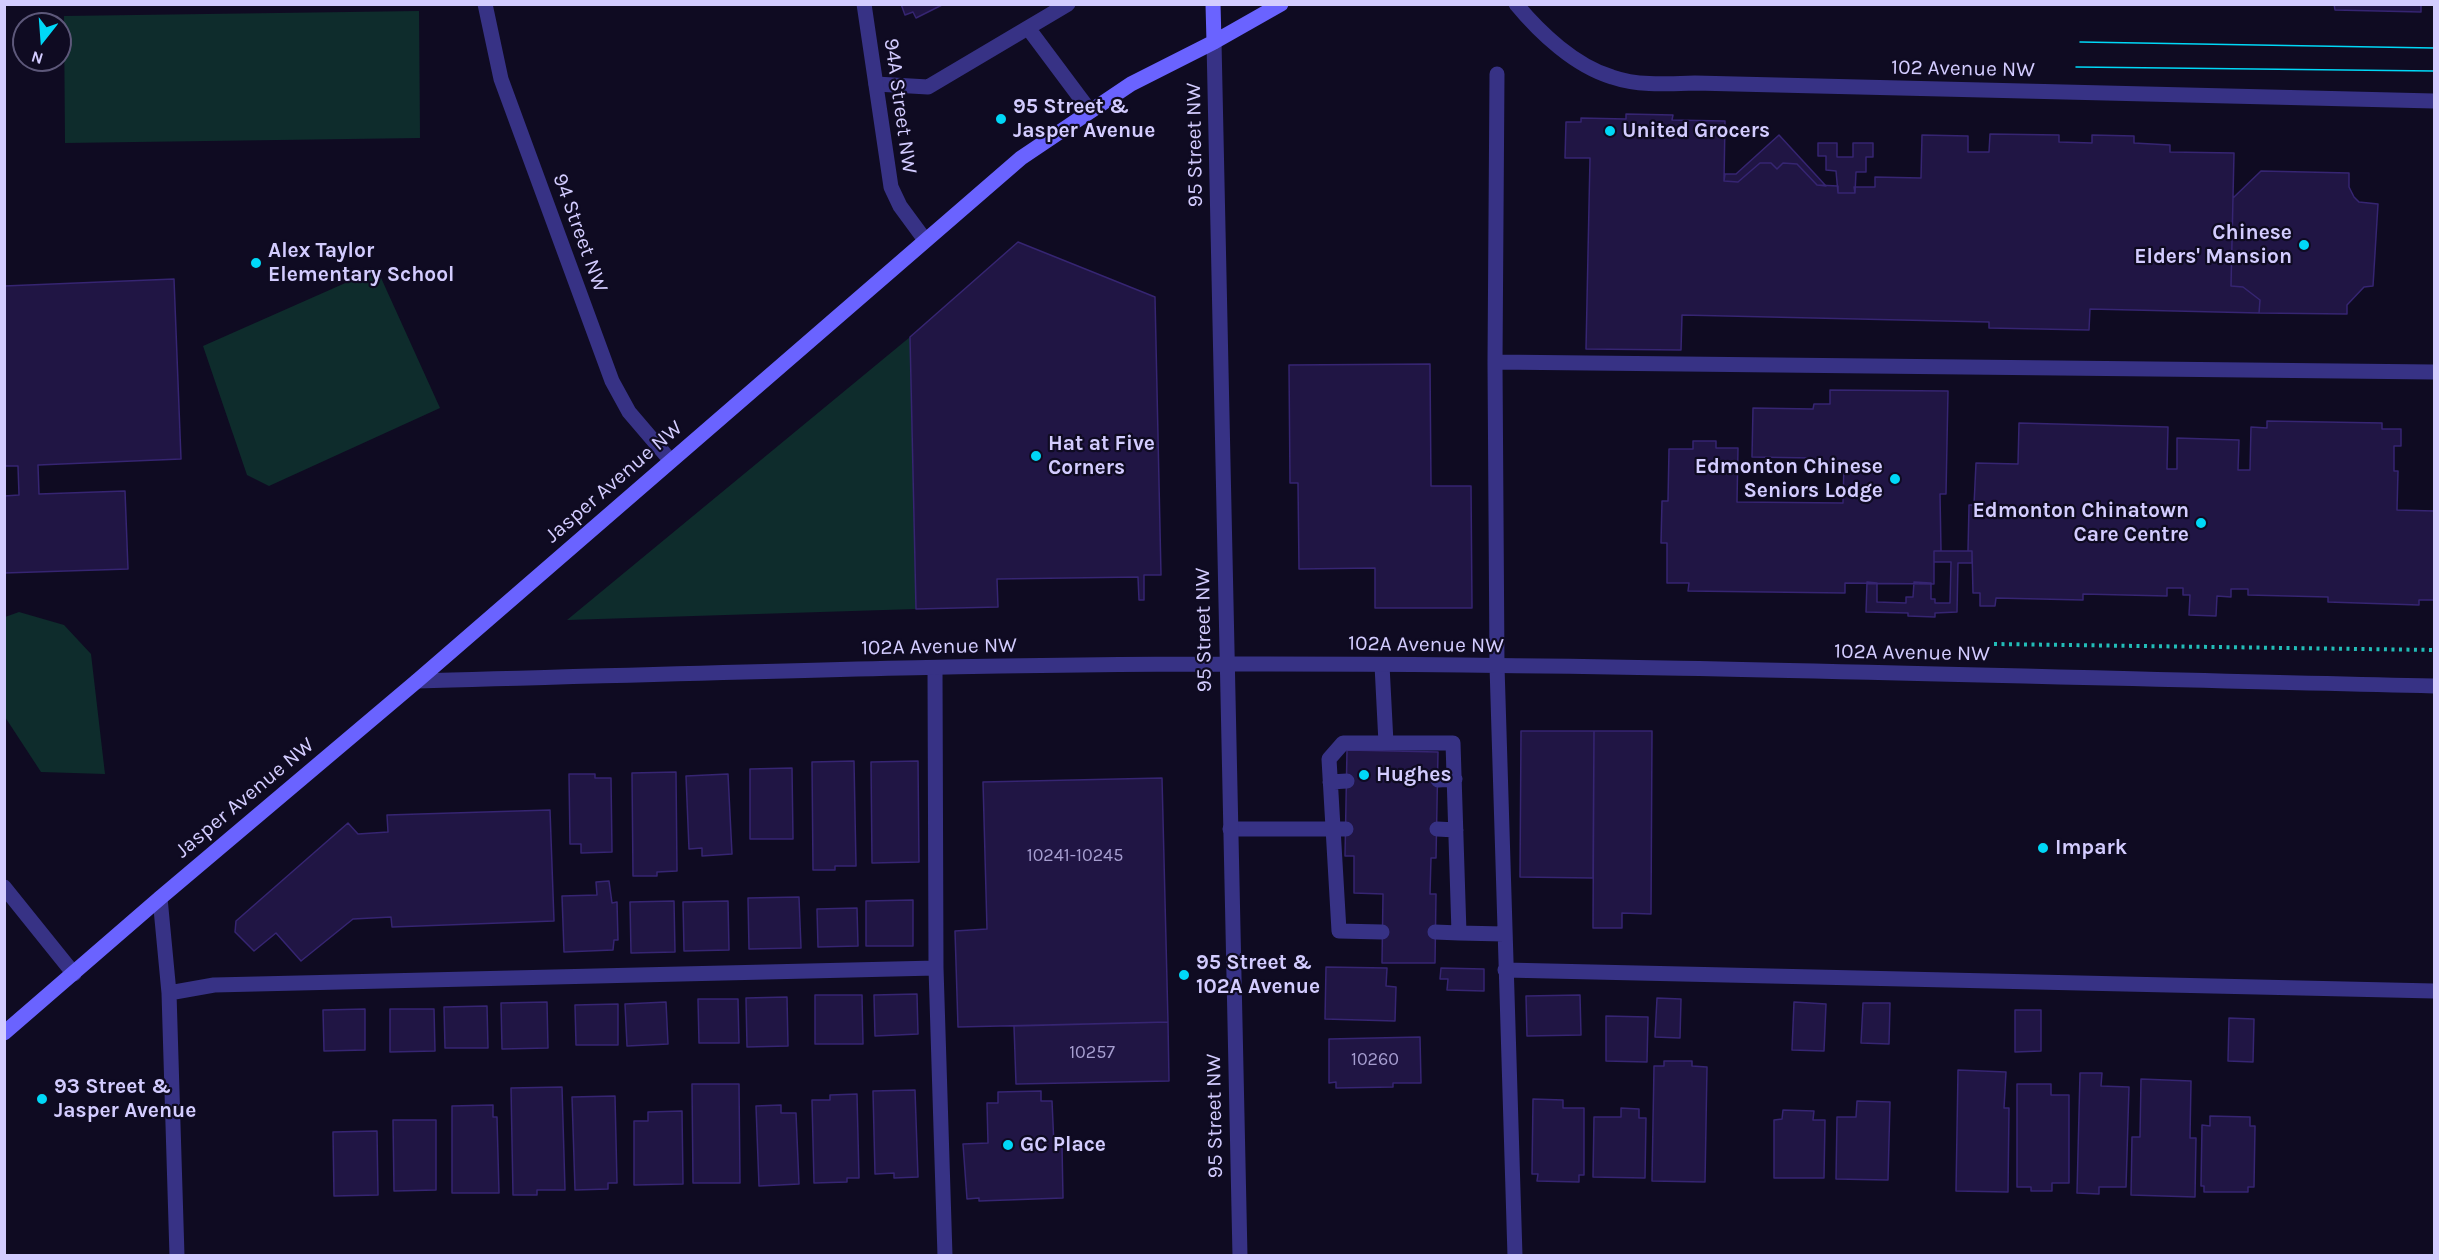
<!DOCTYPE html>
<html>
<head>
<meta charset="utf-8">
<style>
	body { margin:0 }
	#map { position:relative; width:2439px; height:1260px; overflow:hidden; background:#0f0b22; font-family:Karla,sans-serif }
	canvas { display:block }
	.frame { position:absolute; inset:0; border:6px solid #d3ccff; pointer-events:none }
	.north { position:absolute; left:12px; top:12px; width:60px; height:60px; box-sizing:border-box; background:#0f0b22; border:2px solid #5d587a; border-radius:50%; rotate:197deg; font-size:16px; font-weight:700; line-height:24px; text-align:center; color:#d3ccff }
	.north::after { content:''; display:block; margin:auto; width:21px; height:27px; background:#00d8f7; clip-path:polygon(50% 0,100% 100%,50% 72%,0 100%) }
</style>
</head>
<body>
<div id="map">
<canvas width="2439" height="1260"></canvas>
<div class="frame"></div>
<div class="north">N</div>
</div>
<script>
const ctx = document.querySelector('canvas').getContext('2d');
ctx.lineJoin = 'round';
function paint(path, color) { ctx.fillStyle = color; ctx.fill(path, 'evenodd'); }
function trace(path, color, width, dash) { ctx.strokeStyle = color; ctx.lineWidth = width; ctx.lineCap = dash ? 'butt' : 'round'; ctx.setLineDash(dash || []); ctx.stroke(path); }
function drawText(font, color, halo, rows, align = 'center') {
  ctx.font = font + ' Karla,sans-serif'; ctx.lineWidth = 4.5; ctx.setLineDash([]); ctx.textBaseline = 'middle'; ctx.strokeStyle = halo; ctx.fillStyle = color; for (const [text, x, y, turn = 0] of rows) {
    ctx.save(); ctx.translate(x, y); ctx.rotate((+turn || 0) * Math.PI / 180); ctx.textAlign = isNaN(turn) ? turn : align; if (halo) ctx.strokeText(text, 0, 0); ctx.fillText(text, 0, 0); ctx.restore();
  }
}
paint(new Path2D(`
	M419,11L420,138L65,143L64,16Z
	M377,269L440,408L269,486L247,475L203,346Z
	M910,337L916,609L567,620Z
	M19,612L64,625L91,654L105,774L41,772L5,717V617Z`), '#0e2c2c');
const building = new Path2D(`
	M901,4H944L916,18L913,12L905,15Z
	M2334,4H2421V12L2335,10Z
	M1626,114L1673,115L1672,120L1725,121L1724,181L1738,182L1760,163H1771L1777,169L1783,163L1797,164L1817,185L1838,186V193H1855L1854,187H1875V177L1921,178L1922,135L1968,136V152H1989L1990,134L2059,135V142L2092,143V135L2134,136V143L2170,145V152L2234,153L2231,286L2243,287L2260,300L2259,313L2090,309L2089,330L1989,328V322L1682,315L1681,350L1586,349L1590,158H1565L1566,122H1581V118L1626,119Z
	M1779,135L1826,186L1817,185L1797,164L1783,163L1777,169L1771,163H1760L1738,182L1724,181L1725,174H1736Z
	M1818,143H1837V157H1853V143H1873V157H1866V172H1856L1855,193H1838L1836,171L1826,170V156H1818Z
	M2261,171L2349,173V187L2354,197L2359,202L2378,204L2373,286L2364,287L2347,305V314L2259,313L2260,300L2243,287L2231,286L2233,198Z
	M1018,242L1155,297L1161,575H1144V600H1139L1138,577L997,579L998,607L916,609L910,337Z
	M174,279L181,459L38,465L39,494L125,491L128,569L4,573V496L19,495L18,466H4V286Z
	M1430,364L1431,486H1471L1472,608H1375V568L1299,569L1298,483H1290L1289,365Z
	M1830,390L1948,391L1946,494H1940L1941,551H1934V584L1845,583V593L1688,591L1689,583H1667V543H1661L1662,501H1668L1669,449H1693V441H1716V448H1738L1737,502L1843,503L1844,463L1813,462V458L1752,457L1753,408L1813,409L1814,404H1830Z
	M2267,421L2382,423V429H2401V446H2394V471H2398L2397,510L2434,511V600H2419V605L2328,602V597L2248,595V589H2231V597L2217,596L2216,616L2189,615L2190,595H2183V588H2167V596L2083,594V600L1996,598L1995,606H1980V593H1973L1972,551H1968L1969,505H1974L1976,463L2018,464L2019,423L2168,427L2167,469H2177V438L2239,440L2238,470H2250L2251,427L2267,428Z
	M1934,551H1972V563H1958L1957,612L1935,613V617L1908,616V613L1866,612L1867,582L1877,583V602L1906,603V597H1913L1914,582L1931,583V599H1935V603H1950L1951,562H1934Z
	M1521,731H1594L1593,878L1520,877Z
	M1594,731H1652L1651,914L1622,913V928H1593Z
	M1347,750L1438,752L1436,858H1431L1430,894H1436L1435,963H1382L1383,894L1354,893V856H1345Z
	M854,761L856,866H835V870H813L812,762Z
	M918,761L919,862L872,863L871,762Z
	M792,768L793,839H750V769Z
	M676,772L677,871L657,872V876H633L632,773Z
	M569,774H595V778H611L612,852L581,853V844H570Z
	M728,774L732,854L702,856V848L689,849L686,776Z
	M1162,778L1168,1022L958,1027L955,931L987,929L983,782Z
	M550,810L554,921L392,927L391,917L353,919L301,961L276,933L254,951L235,932L236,921L348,823L358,834L388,832L387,815Z
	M609,881L612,903L617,902L618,940H614L613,950L564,952L562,896L597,895L596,882Z
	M799,897L801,948L749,949L748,898Z
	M913,900V946H866V901Z
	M674,901L675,952L631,953L630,902Z
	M728,901L729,950L684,951L683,902Z
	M857,908L858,946L818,947L817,909Z
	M1326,967L1387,968L1386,986L1396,987L1395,1021L1325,1019Z
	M1441,968L1484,969V991L1447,990L1448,979H1440Z
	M917,994L918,1034L875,1036L874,995Z
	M815,995H862L863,1044H815Z
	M1580,995L1581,1035L1527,1036L1526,996Z
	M787,997L788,1046L747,1047L746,998Z
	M1657,998L1681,999L1680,1038L1655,1037Z
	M698,999H738L739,1043H699Z
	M547,1002L548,1048L502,1049L501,1003Z
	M666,1002L668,1044L627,1046L625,1004Z
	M1794,1002L1826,1004L1824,1051L1792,1050Z
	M1863,1003H1890L1889,1044L1861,1043Z
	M618,1004V1045H576L575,1005Z
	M487,1006L488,1048H445L444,1007Z
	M365,1009V1050L324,1051L323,1010Z
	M390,1009H434L435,1051L390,1052Z
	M2015,1010H2041V1051L2015,1052Z
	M1606,1016L1648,1017L1647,1062L1606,1061Z
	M2229,1018L2254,1019L2253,1062L2228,1061Z
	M1168,1022L1169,1081L1016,1084L1014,1026Z
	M1420,1037L1421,1083H1393V1087L1336,1088V1082L1329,1083V1039Z
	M1664,1061H1692V1066L1707,1067L1705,1182L1652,1181L1654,1066H1664Z
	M1958,1070L2006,1072L2004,1108H2009L2008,1192L1956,1191Z
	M2080,1073H2102L2101,1086L2129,1087L2126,1187H2099V1194L2077,1193Z
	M2141,1079L2191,1081L2190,1138H2196L2195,1197L2131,1195L2132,1137H2140Z
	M692,1084H739L740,1183H693Z
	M2017,1084H2051V1095H2069V1183H2052V1191H2031V1187H2017Z
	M562,1087L565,1190H537V1195H513L511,1088Z
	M915,1090L918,1177L894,1178V1173L875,1174L873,1091Z
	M1041,1091V1101H1052L1054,1146H1062L1063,1198L979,1201V1198L967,1199L963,1144L988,1143L987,1103H998V1092Z
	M857,1094L859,1178H847V1182L814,1183L812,1100H830V1095Z
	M615,1096L617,1183H608V1189L575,1190L572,1097Z
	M1533,1099L1563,1100V1108H1584V1175H1579V1182L1537,1181L1538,1174H1532Z
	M1857,1101L1890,1102L1888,1180L1836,1179L1837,1117H1856Z
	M493,1105V1117H497L499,1193H452V1106Z
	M781,1105V1113H796L799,1184L759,1186L756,1106Z
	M1621,1108L1639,1109V1118H1646L1645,1178L1593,1177L1594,1117H1621Z
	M1783,1110L1814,1111L1813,1120H1825L1824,1178H1774V1120L1782,1119Z
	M682,1111L683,1184L634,1185V1121H648V1112Z
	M2210,1116L2250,1117V1126H2255L2254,1187H2248V1192H2204V1186H2201L2202,1125L2210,1126Z
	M393,1120H436V1190L394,1191Z
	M377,1131L378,1195L334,1196L333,1132Z`);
paint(building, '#201544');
trace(building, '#362572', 1.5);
trace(new Path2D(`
	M1994,644L2434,650`), '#22bcb7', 4, [3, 4.5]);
trace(new Path2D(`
	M1028,28L1090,111
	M1497,74L1495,362L1497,666L1515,1256
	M876,84L928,87L1068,4
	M1495,362L2434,372
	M1382,665L1386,743H1453L1459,933L1504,934
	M935,668L936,968L945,1256
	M1438,780L1455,779
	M1330,782L1347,781
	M1230,829H1346
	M1437,829L1456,830
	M160,898L169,993L177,1256
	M1382,932L1339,931L1329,759L1343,743H1386
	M1435,932L1459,933
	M1505,970L2434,991
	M169,993L214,985L936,968`), '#373285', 15);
trace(new Path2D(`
	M485,4L501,79L612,381L629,412L670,460
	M864,4L891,187L900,206L925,240
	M1516,4C1540,33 1575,66 1612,77C1638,86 1667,84 1695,83L2434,101`), '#373285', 15);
trace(new Path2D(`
	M1214,42L1240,1256
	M417,681C687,674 958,664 1228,664C1630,663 2032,677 2434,686
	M4,887L74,974`), '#373285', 15);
trace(new Path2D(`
	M1213,4L1214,42
	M4,1033L160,898L417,681L1021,158L1131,84L1214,42L1281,4`), '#6a63ff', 15);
trace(new Path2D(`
	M2080,42L2434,48
	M2076,67L2434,71`), '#00d8f7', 1.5);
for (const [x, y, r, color] of [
	[1001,119,6,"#00d8f7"],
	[1610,131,6,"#00d8f7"],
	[2304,245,6,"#00d8f7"],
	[256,263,6,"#00d8f7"],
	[1036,456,6,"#00d8f7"],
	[1895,479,6,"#00d8f7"],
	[2201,523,6,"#00d8f7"],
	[1364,775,6,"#00d8f7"],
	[2043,848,6,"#00d8f7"],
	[1184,975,6,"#00d8f7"],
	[42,1099,6,"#00d8f7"],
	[1008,1145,6,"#00d8f7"]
]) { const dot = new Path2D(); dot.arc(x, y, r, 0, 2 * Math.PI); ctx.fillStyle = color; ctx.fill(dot); trace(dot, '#0f0b22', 2); }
drawText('18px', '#a69ed0', null, [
	["10241-10245",1075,856],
	["10257",1092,1053],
	["10260",1375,1060]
]);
drawText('21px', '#d3ccff', '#0f0b22', [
	["102 Avenue NW",1963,69,1],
	["94A Street NW",900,106,82],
	["95 Street NW",1195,145,-91],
	["94 Street NW",580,233,70],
	["Jasper Avenue NW",614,482,-41],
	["95 Street NW",1204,630,-91],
	["102A Avenue NW",1426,645,1],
	["102A Avenue NW",939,647,-1],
	["102A Avenue NW",1912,653,1],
	["Jasper Avenue NW",245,798,-40],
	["95 Street NW",1215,1116,-91]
]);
drawText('bold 21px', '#d3ccff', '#0f0b22', [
	["95 Street &",1013,107],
	["Jasper Avenue",1013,131],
	["United Grocers",1622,131],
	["Chinese",2292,233,"right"],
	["Elders' Mansion",2292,257,"right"],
	["Alex Taylor",268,251],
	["Elementary School",268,275],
	["Hat at Five",1048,444],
	["Corners",1048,468],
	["Edmonton Chinese",1883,467,"right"],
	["Seniors Lodge",1883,491,"right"],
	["Edmonton Chinatown",2189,511,"right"],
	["Care Centre",2189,535,"right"],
	["Hughes",1376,775],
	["Impark",2055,848],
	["95 Street &",1196,963],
	["102A Avenue",1196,987],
	["93 Street &",54,1087],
	["Jasper Avenue",54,1111],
	["GC Place",1020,1145]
], 'left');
</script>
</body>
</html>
